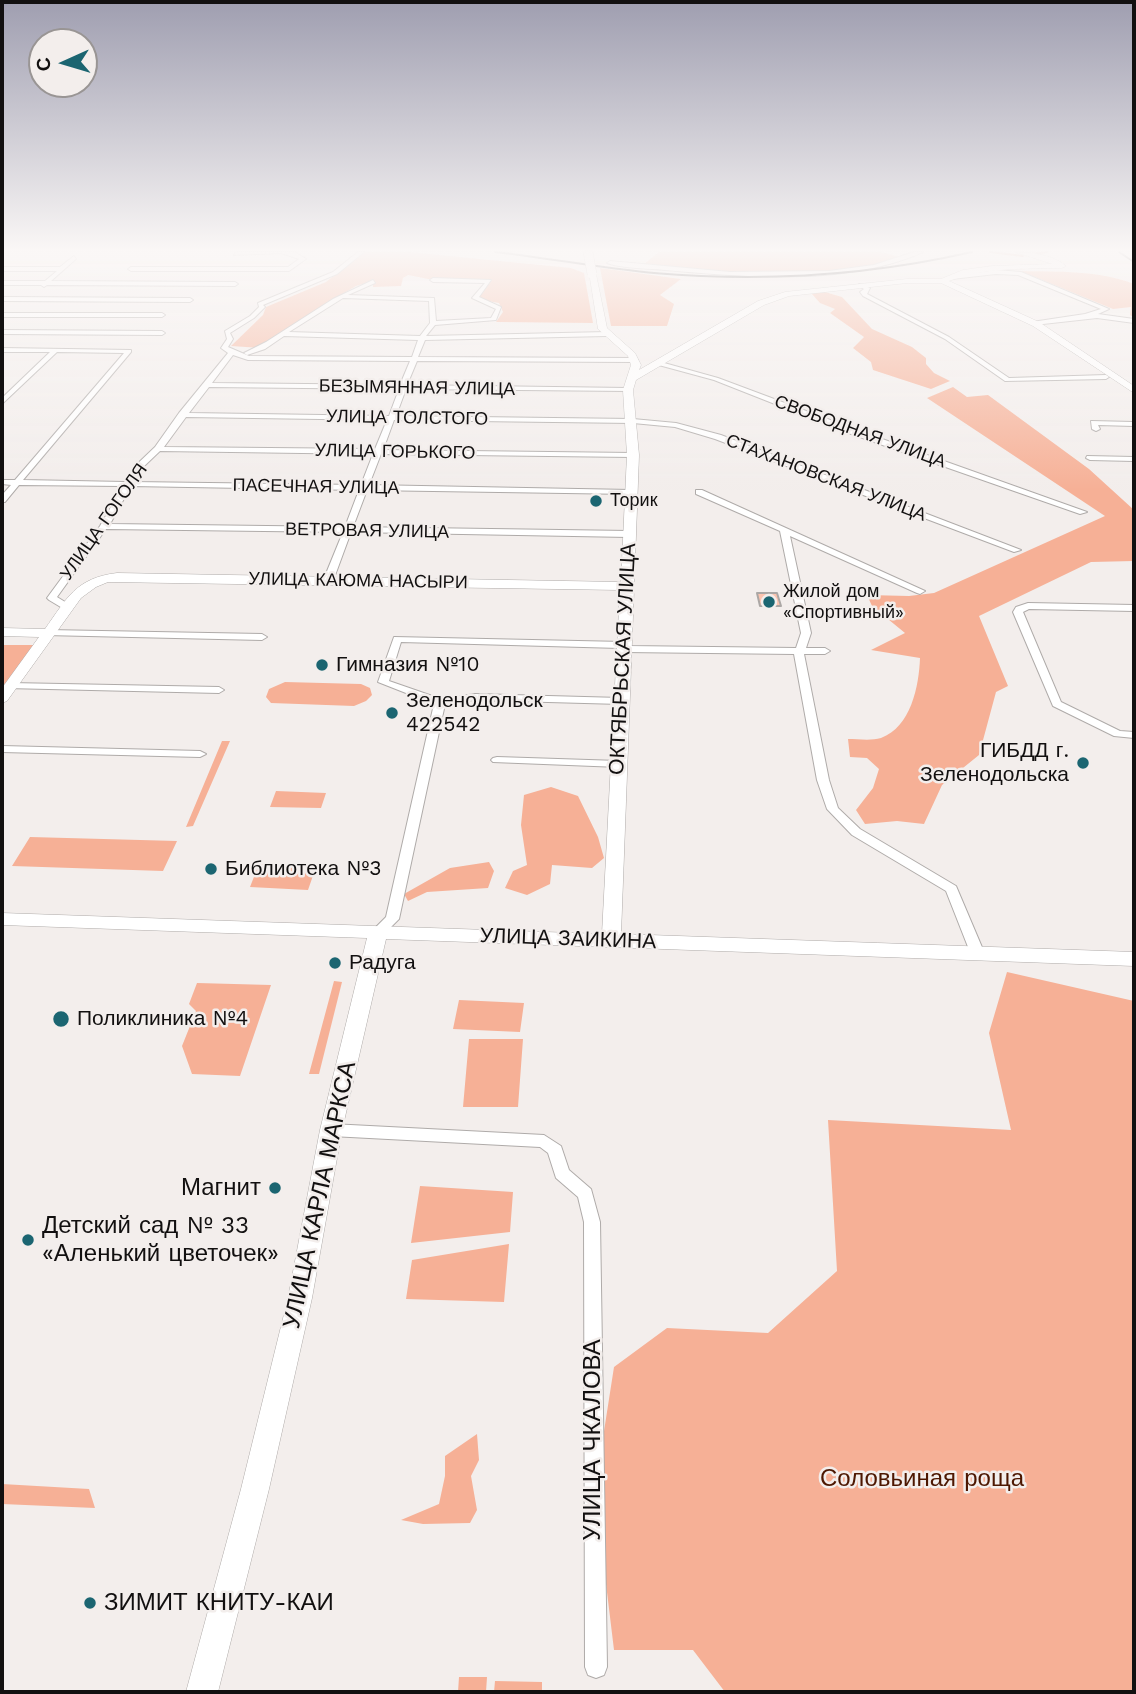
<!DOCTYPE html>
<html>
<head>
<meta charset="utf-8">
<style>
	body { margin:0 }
	#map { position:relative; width:1136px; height:1694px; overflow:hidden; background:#f3eeec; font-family:"Work Sans",sans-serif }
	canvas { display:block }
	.frame { position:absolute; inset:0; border:4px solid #121010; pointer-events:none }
	.north { position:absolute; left:28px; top:28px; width:70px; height:70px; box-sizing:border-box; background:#f3eeec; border:2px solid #999594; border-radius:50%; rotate:266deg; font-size:19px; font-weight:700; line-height:28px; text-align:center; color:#121010 }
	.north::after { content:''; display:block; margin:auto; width:24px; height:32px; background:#1b6571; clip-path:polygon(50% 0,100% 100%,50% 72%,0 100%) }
</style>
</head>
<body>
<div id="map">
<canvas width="1136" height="1694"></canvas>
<div class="frame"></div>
<div class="north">С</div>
</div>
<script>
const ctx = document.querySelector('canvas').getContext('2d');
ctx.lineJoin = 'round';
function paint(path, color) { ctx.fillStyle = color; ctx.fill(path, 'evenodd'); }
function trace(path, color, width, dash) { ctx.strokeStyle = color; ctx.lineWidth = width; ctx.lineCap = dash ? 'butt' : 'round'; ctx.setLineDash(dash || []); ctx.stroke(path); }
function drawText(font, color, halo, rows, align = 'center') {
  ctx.font = font + ' "Work Sans",sans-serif'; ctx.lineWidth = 5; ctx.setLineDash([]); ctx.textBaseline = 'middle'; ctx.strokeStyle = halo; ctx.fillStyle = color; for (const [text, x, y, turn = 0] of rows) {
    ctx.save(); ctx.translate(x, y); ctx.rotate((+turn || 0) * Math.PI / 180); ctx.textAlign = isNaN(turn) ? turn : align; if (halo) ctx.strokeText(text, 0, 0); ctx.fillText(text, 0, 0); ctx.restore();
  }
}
paint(new Path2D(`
	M363,252H409L571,268L584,273L593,323L496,322L503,312L499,303L477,299L492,280L428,279L408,275L403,278L401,286L373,287V281L356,286L321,307L261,348L231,346L263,315L266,307L326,282Z
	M659,252H880L900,257C852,285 701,270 644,264Z
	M600,268L681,279L660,295L674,304L667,326H611Z
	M1020,271C1058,272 1099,270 1134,284V318L1130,315L1131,307L1113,309Z
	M825,292L842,297L872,329L912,347L926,358V364L934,373L950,381L931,389L873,370L871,362L853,348L864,337L830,313L835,309L820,303L811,293Z
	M953,387L967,397L988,395L1089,469L1134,510V561L1091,562L979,616L1008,686L996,692L979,755L942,785L924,824L897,821L865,824L856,810L873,788L879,769L867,758L850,757L848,739C858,739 871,741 881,738C911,727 919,686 920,658L871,650L905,633L872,606L867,595L909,596L934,593L1105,516L927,398Z
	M4,645H34L2,690V647Z
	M285,682L361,684L370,688L372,695L366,701L354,706L271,703L266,697L269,689Z
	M222,741H230L193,826L186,827Z
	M551,787L578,796L598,837L604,858L592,868L552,865L550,884L527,895L505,888L513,871L527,865L521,825L524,795Z
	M276,791L326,793L321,808L270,807Z
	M30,837L177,841L163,871L12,866Z
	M489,862L494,871L488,888L427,892L408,901L404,894L450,868Z
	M259,864L316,867L308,890L250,887Z
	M1007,972L1134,1001V1692H725L693,1650H614L603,1559L602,1444L614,1367L667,1328L768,1333L837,1271L828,1120L1011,1130L989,1033Z
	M334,981L342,982L319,1074H309Z
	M197,983L271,985L240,1076L192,1074L182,1046L196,1011L189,1004Z
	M459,1000L524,1003L520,1032L453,1029Z
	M469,1039H523L518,1107H463Z
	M420,1186L513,1192L510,1232L411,1243Z
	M509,1244L504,1302L406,1299L412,1260Z
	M477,1434L479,1460L471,1476L477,1510L470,1523L423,1524L401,1520L439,1504L445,1476V1456Z
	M2,1484L89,1489L95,1508L2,1504Z
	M459,1677H487L486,1692H458Z
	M495,1681L542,1682V1692H494Z`), '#f6b096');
trace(new Path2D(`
	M990,252L1023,256
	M1033,254L1047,252`), '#d27d5d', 2);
const building = new Path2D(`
	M757,593H777L781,606H760Z`);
paint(building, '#fcc4b0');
trace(building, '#aba7a5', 2);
const street = new Path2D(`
	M236,252H295L306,259L289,271H131L128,269L131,267H288L299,259L281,253L234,255Z
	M358,252H364L337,274L263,305L265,307L254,318L230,333L233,339L228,347L249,356L412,357L418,340L284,336L265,349L247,355L244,353L266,342L333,299L373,280L375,283L348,295L434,298L436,321L491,318L496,309L472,298L485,283L433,282L430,280L433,278L491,280L479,297L501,307L496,320L435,325L426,336L607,332L610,334L607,336L425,340L418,357L635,358L638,360L635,362L417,361L407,385L628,388L632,390L630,391L406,389L396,416L633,419L676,423L721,435L1021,550L1014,552L715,439L675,427L633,423L394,420L383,450L633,453L637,455L633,457L381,454L369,485L631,490L635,492L631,494L367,490L353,527L629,531L633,534L629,537L351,532L333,581L328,584L323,581L343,532L106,529L57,597L70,605V609H64L49,600L47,598L100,526L123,486L19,485L5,502H2V495L11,485L2,484V480H15L124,353L57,352L2,404V398L50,352H2V348L131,350V352L23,480L125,482L133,468L155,447L179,413L228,353L221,348L227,339L225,331L250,316L259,307L258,303L333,272ZM343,298L429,301L430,323L420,336L289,332ZM233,355L248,360L410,361L400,385L212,383ZM209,387L399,389L389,416L189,413ZM186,417L387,420L375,449L164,447ZM160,451L373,454L361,485L133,482L139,471ZM131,486L359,490L345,527L110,524Z
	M914,252H923C848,286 745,277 665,270C647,268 624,269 607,263L610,261L730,272L829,271L874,265Z
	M74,256L76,259L51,281L235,282L238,284L235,286L47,285L44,287L41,285H2V281H45L57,271H2V267H60Z
	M996,270L1021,272L1109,309L1098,314L1134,319V323L1097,318L1034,325L1032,322L1085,314L1101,309L1018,275L996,274L952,279L949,277Z
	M859,284L870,288L867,294L949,337L1009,378L1106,375L1109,377L1106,379L1005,381L945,339L863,296L860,292L864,289L859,286Z
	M2,297L190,298L193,300L190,302L2,301Z
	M2,313H162L165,315L162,317H2Z
	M2,330L162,331L165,333L162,335L2,334Z
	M657,361L718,378L857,430L1087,512L1080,514L851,434L714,380L655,364L654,363Z
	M1091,421L1134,422V426L1098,425L1100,429L1096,431L1092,429Z
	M1087,456L1134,457V461L1090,460L1086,458Z
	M696,490H702L925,591L920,594L917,593L790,536L811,633L806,648H825L830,651L825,654H804L829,780L838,808L860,829L956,886L984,952L982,955H972L970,952L946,891L852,835L827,809L817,780L794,654L624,652L620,651V648L401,642L389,681L441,699L475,694L621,698L626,701L621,704L475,700L445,704L399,919L383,935H373L371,932L386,917L434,704L378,682L394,637L624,642L628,643V646L796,648L801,633L780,531L696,494Z
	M1028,603L1134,605V611L1029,609L1023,612L1061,702L1120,731L1134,732V738L1114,736L1053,706L1013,612L1016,607Z
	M48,630L262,634L267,637L262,640L45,635V631Z
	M10,683L219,687L224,690L219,693L6,688L5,686Z
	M2,746L200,751L206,754L200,757L2,752Z
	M497,757L619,761L625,764L619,767L493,762L491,760L493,758Z
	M331,1124L544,1135L561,1146L569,1170L591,1189L600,1222L607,1667L604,1675L596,1678L588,1675L585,1667L584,1222L578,1197L556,1178L548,1153L540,1147L331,1136L326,1134L323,1130L326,1126Z`);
const secondary = new Path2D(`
	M1015,252C1031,252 1054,255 1066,266L1062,268C1024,269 985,267 949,281L1039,322L1134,386V393L1033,326L941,283H907L789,296L764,305L636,380L633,390L639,455L621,934L1134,952V966L386,939L342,1130L312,1298L269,1489L218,1692H186L241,1489L288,1298L320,1130L367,938L2,925V913L602,934L620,590L108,582L96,587L81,598L7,701L2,703V688L39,637L2,636V628L45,629C67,598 76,578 117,573L621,582L627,455L623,390L631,365L628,356L598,329L589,272L596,274L607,328L635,353L641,365L639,370L758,301L785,292L907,279H941L963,270L992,266L1052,264Z`);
trace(street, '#afaba9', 2);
trace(secondary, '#afaba9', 1);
paint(street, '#fff');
paint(secondary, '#fff');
trace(new Path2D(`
	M495,252C548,258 601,268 654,273C761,282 867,276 972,252
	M1119,252L1134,262`), '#3f3c3c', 2);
const secondaryBridge = new Path2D(`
	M588,252L592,274`);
trace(secondaryBridge, '#afaba9', 10, []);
trace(secondaryBridge, '#fff', 9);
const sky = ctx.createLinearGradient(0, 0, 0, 490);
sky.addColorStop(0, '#9f9eb0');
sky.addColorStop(0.51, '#faf7f6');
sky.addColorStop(1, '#faf7f600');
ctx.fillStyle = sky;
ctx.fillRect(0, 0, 1136, 490);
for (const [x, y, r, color] of [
	[596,501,7,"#1b6571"],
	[769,602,7,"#1b6571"],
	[322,665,7,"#1b6571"],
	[392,713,7,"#1b6571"],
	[1083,763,7,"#1b6571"],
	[211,869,7,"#1b6571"],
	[335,963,7,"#1b6571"],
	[61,1019,9,"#1b6571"],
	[275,1188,7,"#1b6571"],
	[28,1240,7,"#1b6571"],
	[90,1603,7,"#1b6571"]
]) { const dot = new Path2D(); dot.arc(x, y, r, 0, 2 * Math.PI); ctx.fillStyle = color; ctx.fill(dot); trace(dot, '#f3eeec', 2.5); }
drawText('18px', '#121010', '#f3eeec', [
	["БЕЗЫМЯННАЯ УЛИЦА",417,388,1],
	["УЛИЦА ТОЛСТОГО",407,418,1],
	["СВОБОДНАЯ УЛИЦА",860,432,20],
	["УЛИЦА ГОРЬКОГО",395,452,1],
	["СТАХАНОВСКАЯ УЛИЦА",826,478,21],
	["ПАСЕЧНАЯ УЛИЦА",316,487,1],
	["УЛИЦА ГОГОЛЯ",104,522,-55],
	["ВЕТРОВАЯ УЛИЦА",367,531,1],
	["УЛИЦА КАЮМА НАСЫРИ",358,581,1]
]);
drawText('18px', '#121010', '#f3eeec', [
	["Торик",610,501],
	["Жилой дом",783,592],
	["«Спортивный»",783,613]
], 'left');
drawText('21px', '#121010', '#f3eeec', [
	["ОКТЯБРЬСКАЯ УЛИЦА",623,659,-87],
	["УЛИЦА ЗАИКИНА",568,939,2]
]);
drawText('21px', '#121010', '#f3eeec', [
	["Гимназия №10",336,665],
	["Зеленодольск",406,701],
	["422542",406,725],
	["ГИБДД г.",1069,751,"right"],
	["Зеленодольска",1069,775,"right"],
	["Библиотека №3",225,869],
	["Радуга",349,963],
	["Поликлиника №4",77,1019]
], 'left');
drawText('24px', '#121010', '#f3eeec', [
	["Магнит",261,1188,"right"],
	["Детский сад № 33",42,1226],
	["«Аленький цветочек»",42,1254],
	["ЗИМИТ КНИТУ-КАИ",104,1603]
], 'left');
drawText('24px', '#121010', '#f3eeec', [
	["УЛИЦА КАРЛА МАРКСА",320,1195,-78],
	["УЛИЦА ЧКАЛОВА",593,1440,-90]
]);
drawText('24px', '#4d1701', '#f3eeec', [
	["Соловьиная роща",922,1479]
]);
</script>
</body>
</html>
